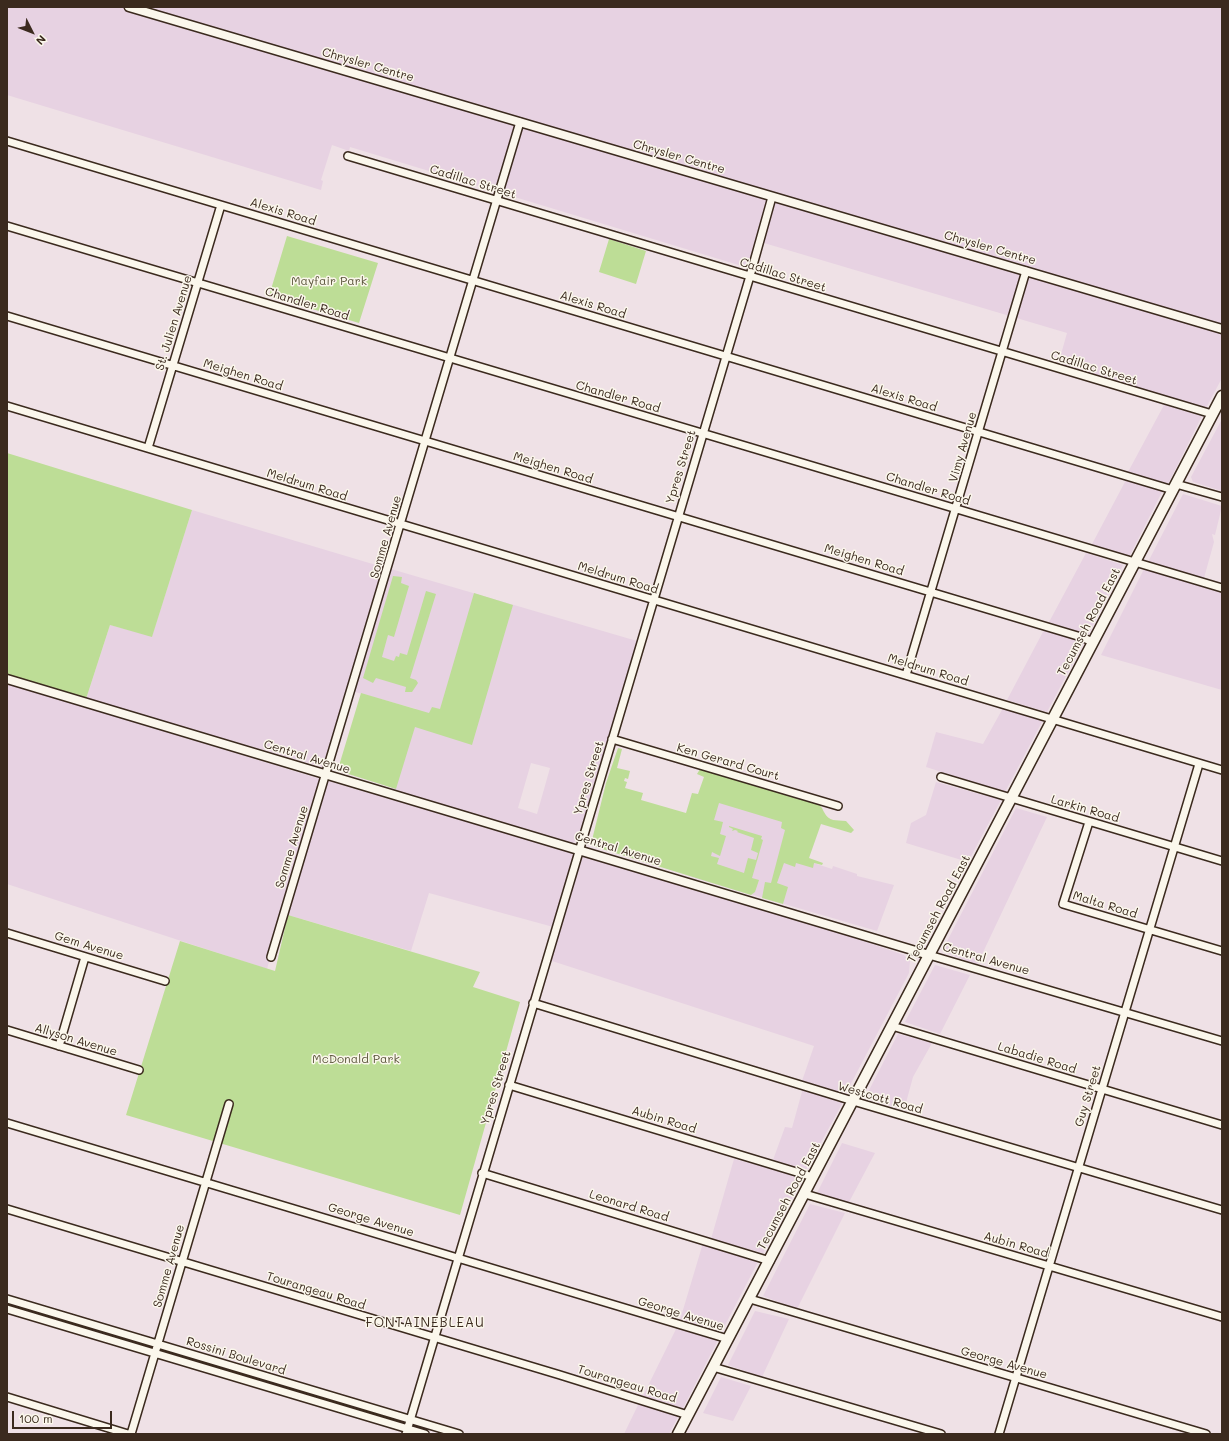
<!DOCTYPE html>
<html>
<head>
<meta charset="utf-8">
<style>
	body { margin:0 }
	#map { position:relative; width:1229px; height:1441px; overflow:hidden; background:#efe1e6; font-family:Mali,sans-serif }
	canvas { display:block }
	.frame { position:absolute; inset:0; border:8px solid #3b2a1e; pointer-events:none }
	.north { position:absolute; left:12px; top:12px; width:40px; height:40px; -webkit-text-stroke:3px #fbf7ec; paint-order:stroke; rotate:132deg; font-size:11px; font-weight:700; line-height:16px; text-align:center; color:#3b2a1e }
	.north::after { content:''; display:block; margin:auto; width:14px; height:18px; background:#3b2a1e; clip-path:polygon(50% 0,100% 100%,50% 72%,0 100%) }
	.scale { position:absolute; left:12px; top:1411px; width:100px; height:18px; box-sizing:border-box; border:2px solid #3b2a1e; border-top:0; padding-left:5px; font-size:12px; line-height:14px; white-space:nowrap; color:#3b2a1e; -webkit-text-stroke:3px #fbf7ec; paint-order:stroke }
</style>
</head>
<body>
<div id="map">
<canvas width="1229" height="1441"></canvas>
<div class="frame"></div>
<div class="north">N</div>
<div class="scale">100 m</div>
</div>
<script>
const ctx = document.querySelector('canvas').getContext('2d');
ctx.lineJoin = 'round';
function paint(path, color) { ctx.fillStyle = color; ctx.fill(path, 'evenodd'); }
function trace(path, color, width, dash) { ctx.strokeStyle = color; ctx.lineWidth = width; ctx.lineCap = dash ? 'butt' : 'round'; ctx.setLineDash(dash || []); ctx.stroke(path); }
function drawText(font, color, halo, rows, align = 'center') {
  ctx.font = font + ' Mali,sans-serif'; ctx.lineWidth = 3; ctx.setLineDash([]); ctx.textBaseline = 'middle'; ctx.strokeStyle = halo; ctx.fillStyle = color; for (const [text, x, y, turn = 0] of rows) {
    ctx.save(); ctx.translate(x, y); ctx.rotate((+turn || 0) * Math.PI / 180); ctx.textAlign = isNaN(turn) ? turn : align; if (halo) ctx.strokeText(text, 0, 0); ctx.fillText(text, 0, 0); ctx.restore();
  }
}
paint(new Path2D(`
	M7,7H1222V378L1206,408L1058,365L1067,333L764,243L755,270L350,147L349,151L332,145L321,180L323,181L321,190L7,95Z
	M1164,405L1202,416L1168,484L1128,472Z
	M1222,419V491L1193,482L1191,477Z
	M1126,480L1163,490L1129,557L1091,546Z
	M1183,494L1222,506L1215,535L1212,534L1214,542L1204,578L1148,562Z
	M192,510L386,568L323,767L86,699L110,625L152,636Z
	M1086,553L1123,565L1088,635L1048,624Z
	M391,569L637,641L579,836L573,843L391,789L416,709L355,692ZM531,763L550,768L537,814L518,808Z
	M1144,569L1222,593V690L1101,655Z
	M1045,628L1084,642L1047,712L1007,700Z
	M7,683L320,779L267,969L7,884Z
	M1003,708L1043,720L1005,792L926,767L936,732L983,744Z
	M328,781L811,923L904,955L910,961L909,973L845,1095L802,1081L814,1046L549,960L557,928L429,893L411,951L288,915Z
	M936,782L1001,800L968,862L906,843L911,823L926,815Z
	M719,799L788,819L780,852L832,869L833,866L857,874V876L894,885L877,931L695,878Z
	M1016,808L1047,817L977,965L942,951Z
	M935,965L970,975L940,1034L905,1022Z
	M898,1034L932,1043L913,1077L904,1110L865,1098Z
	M803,1088L843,1102L806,1170L773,1160L785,1127L792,1128Z
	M842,1143L875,1153L848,1204L817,1193Z
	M734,1159L803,1177L763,1253L711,1239Z
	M810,1204L845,1213L797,1309L763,1296Z
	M703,1243L759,1260L722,1331L680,1320Z
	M755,1311L789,1319L762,1377L728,1365Z
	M677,1327L718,1340L683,1408L643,1396Z
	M721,1377L751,1386L733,1421L703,1413Z
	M639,1403L679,1415L669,1434H624Z`), '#e7d2e2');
paint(new Path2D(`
	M287,236L378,263L359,323L269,296Z
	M609,239L646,251L636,284L599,272Z
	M7,453L192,510L152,637L110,625L86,699L7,675Z
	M393,576L402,577L401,583L409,586L394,637L388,635L382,657L394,661L396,656L399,657L400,653L407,655L426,591L436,594L410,678L416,680L418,683L412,692H405L406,687L376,678L373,683L363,678Z
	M474,593L513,605L472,745L415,727L396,789L342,772L338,769L361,693L429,713L432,707L440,709Z
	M618,748L622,749L617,768L630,771L628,779L625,778L624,781L627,782L625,788L643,793L641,800L686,813L692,793L698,794L704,777L697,774L700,769L818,804C822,807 822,808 824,812C829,822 836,820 846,821L854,830L851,833L821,824L809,858L823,863L822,865L814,863L813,868L796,863L795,867L784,863L777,883L788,887L783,904L762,898L765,882L771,883L785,830L781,828L782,822L719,803L714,820L723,822L720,834L726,836L720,856L712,852L711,856L719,858L717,864L744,873L748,858L756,860L758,853L751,850L754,838L737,832L738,831L735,830L732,831L733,829L729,827V826L762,836L761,839L763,840L752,878L759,880L755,892L751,895L596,847L592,845V840L606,783Z
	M288,915L480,972L473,987L520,1002L460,1215L126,1115L180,941L275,971Z`), '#bddd96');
const minor = new Path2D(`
	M7,141L1173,490
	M348,156L1212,414
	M7,226L1222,588
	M7,316L1081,637L1093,642
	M7,406L1222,770
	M148,448L221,205
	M1176,484L1222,497
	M906,675L1026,271
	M612,739L838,806
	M941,777L1222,861
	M1089,822L1063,904L1222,951
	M7,933L165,981
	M929,955L1222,1041
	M271,957L520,122
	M533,1003L853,1101L1222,1210
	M892,1026L1222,1125
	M7,1030L139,1070
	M59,1046L85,957
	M509,1085L813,1177
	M7,1123L728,1339
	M482,1173L770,1261
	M805,1194L1222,1317
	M7,1209L560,1375L688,1415
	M7,1299L459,1434
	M750,1299L1206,1434
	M7,1309L425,1434
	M713,1367L941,1434
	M7,1397L128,1434
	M131,1434L229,1104
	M406,1434L750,276L772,197
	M999,1434L1199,764`);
const tertiary = new Path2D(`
	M129,7L1222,329
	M7,679L929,955`);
const secondary = new Path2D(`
	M678,1434L1222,396`);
trace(minor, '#3b2a1e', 10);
trace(tertiary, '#3b2a1e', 11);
trace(secondary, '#3b2a1e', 13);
trace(minor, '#fbf7ec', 7);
trace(tertiary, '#fbf7ec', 8);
trace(secondary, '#fbf7ec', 10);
drawText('12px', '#3b2a1e', '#fbf7ec', [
	["Chrysler Centre",368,65,16],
	["Chrysler Centre",679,157,16],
	["Cadillac Street",473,182,17],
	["Alexis Road",283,212,17],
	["Chrysler Centre",990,248,16],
	["Cadillac Street",783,275,17],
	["Chandler Road",307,304,17],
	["Alexis Road",593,305,17],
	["St. Julien Avenue",174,323,-73],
	["Cadillac Street",1094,368,17],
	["Meighen Road",243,375,17],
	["Chandler Road",618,397,16],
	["Alexis Road",904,398,17],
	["Vimy Avenue",963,447,-74],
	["Ypres Street",681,467,-73],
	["Meighen Road",553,468,17],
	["Meldrum Road",307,485,17],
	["Chandler Road",928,489,17],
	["Somme Avenue",386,537,-74],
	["Meighen Road",864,560,17],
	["Meldrum Road",618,578,17],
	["Tecumseh Road East",1089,622,-62],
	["Meldrum Road",928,670,17],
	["Central Avenue",307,757,17],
	["Ken Gerard Court",728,762,16],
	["Ypres Street",589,778,-73],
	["Larkin Road",1085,809,16],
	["Somme Avenue",292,847,-73],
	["Central Avenue",618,849,17],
	["Malta Road",1105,905,17],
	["Tecumseh Road East",939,909,-62],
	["Gem Avenue",89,946,17],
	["Central Avenue",986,959,16],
	["Allyson Avenue",76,1040,17],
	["Labadie Road",1037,1058,17],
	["Ypres Street",496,1088,-73],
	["Guy Street",1088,1096,-73],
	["Westcott Road",880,1098,16],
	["Aubin Road",664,1120,17],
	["Tecumseh Road East",789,1196,-62],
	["Leonard Road",629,1206,17],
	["George Avenue",371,1220,17],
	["Aubin Road",1016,1245,16],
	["Somme Avenue",169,1266,-74],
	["Tourangeau Road",316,1291,17],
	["George Avenue",681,1314,17],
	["Rossini Boulevard",236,1356,17],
	["George Avenue",1004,1363,16],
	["Tourangeau Road",627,1384,17]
]);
drawText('12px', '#5c573c', '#fbf7ec', [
	["Mayfair Park",329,281],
	["McDonald Park",356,1059]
]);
ctx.letterSpacing = '1px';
drawText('13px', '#3b2a1e', '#fbf7ec', [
	["FONTAINEBLEAU",425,1323]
]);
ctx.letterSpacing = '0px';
</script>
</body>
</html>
